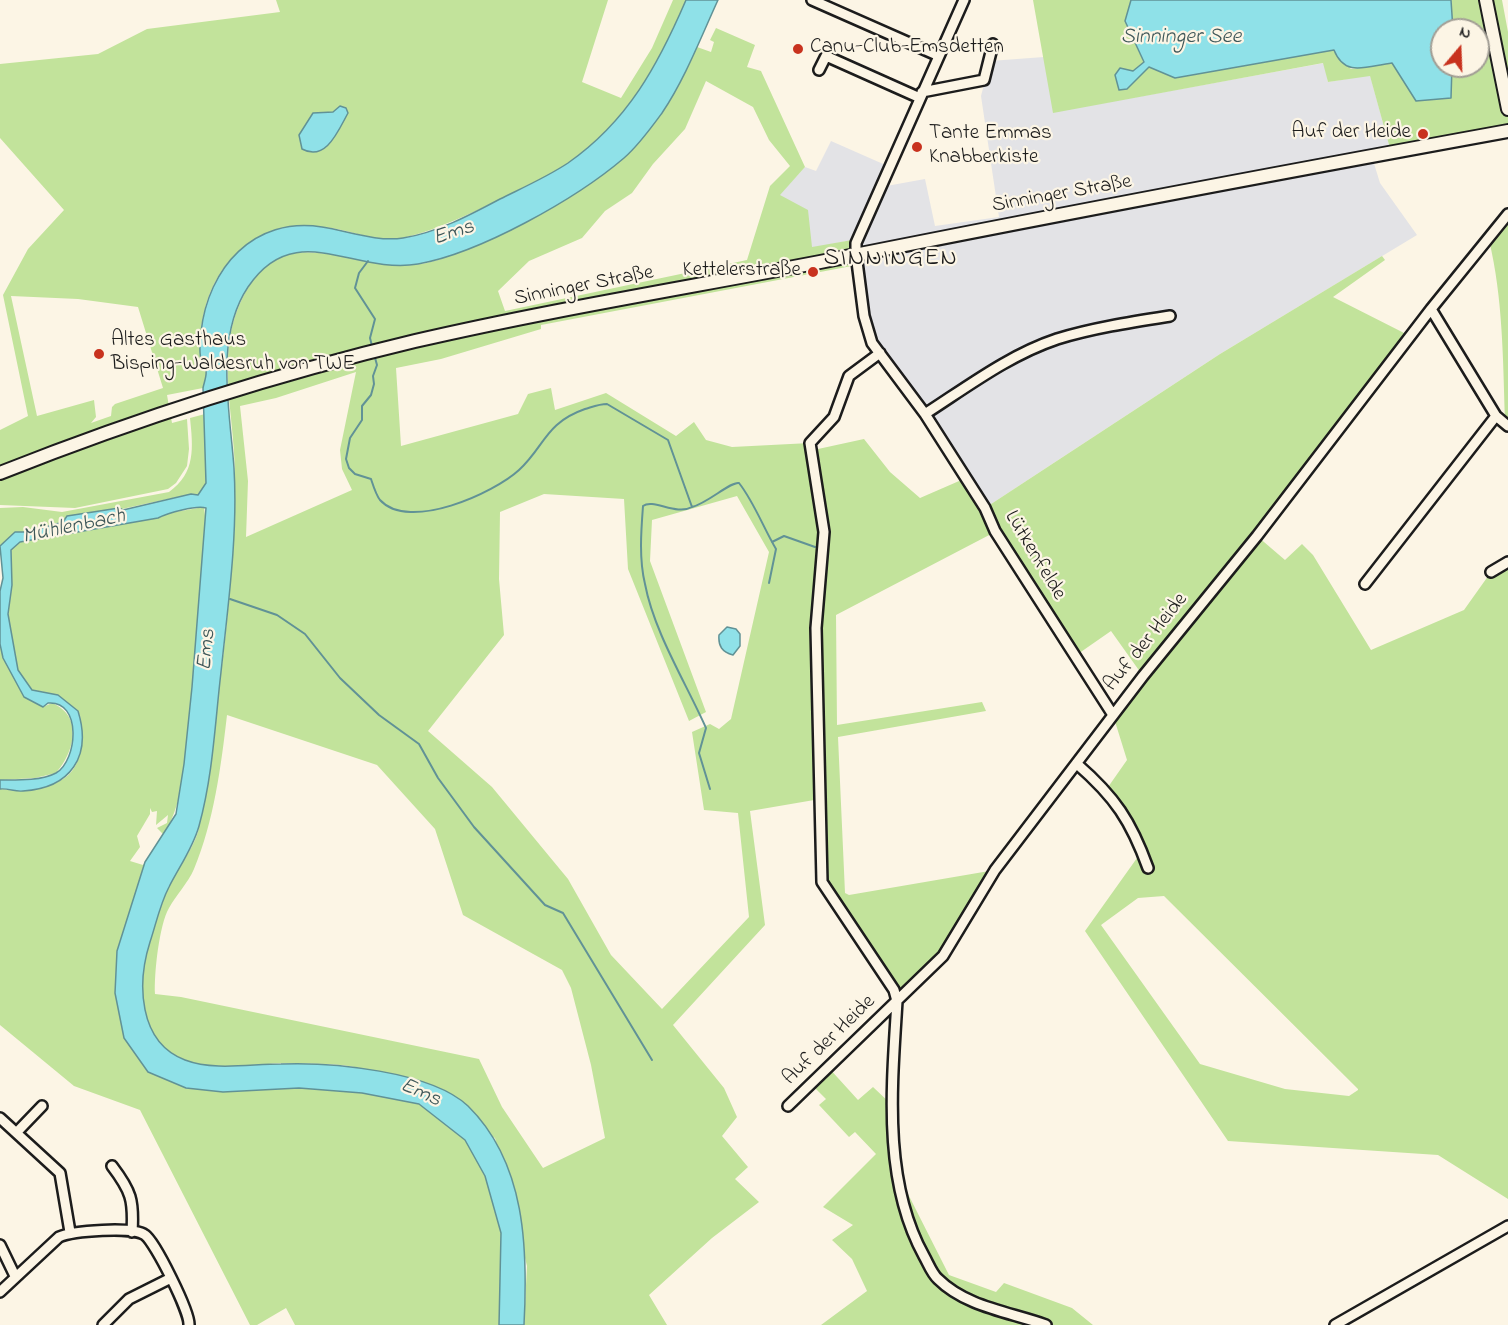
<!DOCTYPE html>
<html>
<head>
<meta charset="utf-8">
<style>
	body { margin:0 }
	#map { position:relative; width:1508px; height:1325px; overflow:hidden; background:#fcf5e5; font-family:"Indie Flower",sans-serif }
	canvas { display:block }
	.north { position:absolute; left:1430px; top:18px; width:60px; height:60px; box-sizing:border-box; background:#fcf5e5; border:2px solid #a29e95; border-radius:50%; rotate:19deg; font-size:16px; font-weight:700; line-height:24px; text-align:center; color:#1c1c1c }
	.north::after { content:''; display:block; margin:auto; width:21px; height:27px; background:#c8321e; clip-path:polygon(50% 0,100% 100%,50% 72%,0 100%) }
</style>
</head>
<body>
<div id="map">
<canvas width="1508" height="1325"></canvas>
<div class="north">N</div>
</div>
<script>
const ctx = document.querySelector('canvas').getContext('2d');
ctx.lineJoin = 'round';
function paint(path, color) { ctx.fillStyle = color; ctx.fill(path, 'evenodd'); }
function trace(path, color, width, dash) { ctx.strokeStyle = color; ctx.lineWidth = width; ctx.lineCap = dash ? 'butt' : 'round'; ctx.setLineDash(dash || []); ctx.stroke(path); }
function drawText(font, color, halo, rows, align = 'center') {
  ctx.font = font + ' "Indie Flower",sans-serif'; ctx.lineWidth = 4.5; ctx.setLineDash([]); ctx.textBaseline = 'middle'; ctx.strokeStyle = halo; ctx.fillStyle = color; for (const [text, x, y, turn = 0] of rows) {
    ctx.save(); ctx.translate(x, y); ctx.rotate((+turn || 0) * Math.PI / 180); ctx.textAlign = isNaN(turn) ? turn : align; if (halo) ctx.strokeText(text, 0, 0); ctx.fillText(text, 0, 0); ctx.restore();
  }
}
paint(new Path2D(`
	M1044,57L1054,112L1324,63L1328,82L1370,75L1391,152L1372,157L1380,183L1417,235L1220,354L985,508L872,343L852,240L812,248L779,195L805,167L816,171L831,141L890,167L881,187L925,179L935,226L999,217L981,96L990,61Z`), '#e3e3e6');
paint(new Path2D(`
	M276,0H608L582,82L621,98L652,48L673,0H686C658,65 628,121 568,163C550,176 528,185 508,195C477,211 437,230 403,238C377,243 348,229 323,227C254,220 208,265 201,331C199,345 203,359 206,371C207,375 204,383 203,388L167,395L172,423L187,419L189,449L187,466L176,483L168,489L75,508L0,505V430L28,416L3,295L28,249L64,210L0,138V64L98,54L147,29L280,12ZM11,296L78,299L138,307L163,388L115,404L112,407L111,416L91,423L96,417L94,400L37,416Z
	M1033,0H1131L1125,21L1145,65L1175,78L1334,50L1351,69L1392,63L1450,98L1452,66H1478V30H1453L1451,0H1502L1508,32V131L1391,152L1370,76L1328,82L1323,63L1053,113Z
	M716,28L755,45L747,67L761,71L805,167L780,195L808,210L812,247L852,240L856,243L857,265L541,325V329L441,359L396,368L401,446L518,414L528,394L551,388L555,410L606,393L676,436L694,422L706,440L732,447L810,443L818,449L864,439L890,472L920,498L966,478L985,508L1220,354L1382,256L1385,260L1333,297L1410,336L1257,536L1285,560L1302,544L1313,555L1371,650L1464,610L1491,572L1508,562V1199L1438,1155L1228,1141L1085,931L1142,851L1106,790L1127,760L1113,715L1143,676L1111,631L1075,656L995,532L836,615L837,725L982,702L986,711L838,737L845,893L849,895L995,870L943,956L897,1001L822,882L820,799L750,811L765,925L673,1025L724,1088L737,1117L722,1136L748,1167L735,1179L759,1202L712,1238L649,1295L667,1325H524L527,1266L495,1138C462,1121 430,1104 397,1087C386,1081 373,1071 360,1068C339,1063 313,1064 292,1063C251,1062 190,1080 160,1044C127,1005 148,934 166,893C174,872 191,854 198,832C201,819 202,804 204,791C208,759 213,727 218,695C228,627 233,558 235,489C238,407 203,335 265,265C292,235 373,268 412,265C429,264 449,257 464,249L663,111L697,47L711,52L714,42L710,40ZM706,81L753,107L769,140L790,166L770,186L747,260L505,311L498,291L529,261L582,238L605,211L632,193L653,164L685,129ZM356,372L340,450L342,469L352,490L246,537L248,481L240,406L276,398ZM544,494L624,499L628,569L689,721L706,712L650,561L652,520L737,496L769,552L731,719L719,729L710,724L692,732L704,810L738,813L749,917L662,1009L611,955L568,879L492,787L428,731L504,635L499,579L500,512ZM227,715L377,765L435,829L463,915L562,970L571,988L591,1065L605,1138L543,1168L502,1107L479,1059L181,997L155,994C154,975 159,925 169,908C176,895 188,883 194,869C214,821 221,767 227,715ZM1164,896L1358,1089V1090L1349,1096L1285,1089L1200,1064L1101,925L1138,898Z
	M1508,214V426L1505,420C1503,360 1503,298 1489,240Z
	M205,414L206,483L198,495L191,494L48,525L28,532H15L0,546V508L23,507L62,512L169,492C196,473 193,447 190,418Z
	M204,507L206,524C201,585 196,646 190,707C186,750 186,797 164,835L157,828L167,823L168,815L156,825L157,811L152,812L150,808V814L137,836L140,847L130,861L143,865L145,862L134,902L124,1038L223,1092L299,1088L362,1093L419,1104L465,1140L485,1176L501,1233L499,1325H295L286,1308L257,1325H250L140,1110L74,1086L0,1025V789C6,789 12,791 19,791C73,786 86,768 80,715L44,692L32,690L18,670L8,614L12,585L11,550L20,542L158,518L169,513Z
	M0,644L3,658L39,705L43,707L52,703C84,716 74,753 56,773L35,778L0,780Z
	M828,1067L858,1100L873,1087L891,1104L900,1192L908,1194L949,1275L996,1292L1004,1283L1072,1308L1093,1325H821L867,1291L852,1259L832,1240L853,1225L823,1207L876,1154L855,1132L849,1137L819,1105L826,1099L811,1084Z`), '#c2e39b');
const water = new Path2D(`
	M686,0H718C701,37 685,79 662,113C651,128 638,146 624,158C576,199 480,253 418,264C353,275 295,217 248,287C214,338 230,410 234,468C238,535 228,605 221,672C215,723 213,775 199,826C193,848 179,867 169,887C160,904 156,924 150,942C137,983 138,1042 185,1060C214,1071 250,1064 281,1064C331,1062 431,1071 468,1106C526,1163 528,1249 524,1325H499L501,1233L485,1176L465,1140L419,1104L362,1093L299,1088L223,1092L186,1088L148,1072L124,1038L115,993L117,951L145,862L176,814L184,764L192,687L206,508C196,505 168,513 158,518L20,542L11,550L12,585L8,614L18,670L32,690L58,695L78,711C92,756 71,788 23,791C15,792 8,788 0,789V780C16,780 41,781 56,773C78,760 82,700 48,703L43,707L24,697L3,658L0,644V591L3,578L0,546L15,532H28L63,522L67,516L119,508L123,510L191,494L198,495L206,483L203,388C204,383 207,375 206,371C205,368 203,366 202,363C199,355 200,340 201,332C208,268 254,216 322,227C348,231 376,242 403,238C436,233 470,215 500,199C522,188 547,177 568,163C628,121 658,65 686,0Z
	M1131,0H1451L1453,30H1442V66H1452L1451,98L1416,101L1392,63C1367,66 1345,78 1334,50L1175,78L1149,67L1127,89L1119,90L1115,75L1120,68L1133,71L1144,62L1125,21Z
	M340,106L346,108L348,113C338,131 326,162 302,149L299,135L313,113L333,112Z
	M727,627L736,629L740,634V646L733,655C722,652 718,646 719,635Z`);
paint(water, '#8fe1e8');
trace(water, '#619296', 1.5);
trace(new Path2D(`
	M368,261L359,273L355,288L375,319L370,338L372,346
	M374,354L377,365L373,376L374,384L371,395L362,406V420L350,438L346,459L349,468L355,474L371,479C373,485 376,495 380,500C409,532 494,493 519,470C545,446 545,423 585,409C592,407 599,404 607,404L668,440L692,507C676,516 653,498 643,506C641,532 639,559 645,584C654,632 686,683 706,728L699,753L710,789
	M692,507C708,503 731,481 739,483C754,502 763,527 776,549L769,583
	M772,542L784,536L815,547
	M230,599L277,615L305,634L340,678L379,715L419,744L438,778L474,827L545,905L563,913L652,1060`), '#619296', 2);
const minor = new Path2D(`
	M812,0L939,56
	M964,0L856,243V254L864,316L872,343L925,414L985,508L995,531L1113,715
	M819,70L826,56L920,98
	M922,92L984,80L993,44
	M1431,309L1508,214
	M880,353L849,376L834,417L810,443L824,532L816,628L822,882L894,990L897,1001C892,1085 882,1180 924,1256C928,1263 932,1274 938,1279C966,1307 1010,1312 1046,1325
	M925,414C967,387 1009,355 1057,339C1093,328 1132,322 1170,316
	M1491,572L1508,562
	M1365,584L1496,416
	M1077,764C1115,797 1131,821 1148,868
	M788,1106L943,956L995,870L1143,676L1257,536L1431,309L1496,416L1508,426
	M0,1118L60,1173L70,1232
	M17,1132L42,1106
	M112,1166C131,1191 134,1200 132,1232
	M0,1245L15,1276
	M0,1292L59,1237C72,1231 133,1226 145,1235C155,1242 190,1312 189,1325
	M103,1325L129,1299L171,1278
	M1335,1325L1508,1226`);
const major = new Path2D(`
	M1486,0L1508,109
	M0,473C136,419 272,375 415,341C549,310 685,288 820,262C1049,216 1278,173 1508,131`);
trace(minor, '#1c1c1c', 14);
trace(major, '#1c1c1c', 16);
trace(minor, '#fcf5e5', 9);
trace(major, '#fcf5e5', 12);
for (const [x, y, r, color] of [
	[798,49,6,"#c8321e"],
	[1423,134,6,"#c8321e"],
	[917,147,6,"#c8321e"],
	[813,272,6,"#c8321e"],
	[99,354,6,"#c8321e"]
]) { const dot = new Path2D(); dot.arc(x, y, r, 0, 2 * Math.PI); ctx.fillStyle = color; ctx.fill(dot); trace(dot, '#fcf5e5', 2); }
drawText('21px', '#1c1c1c', '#fcf5e5', [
	["Canu-Club-Emsdetten",810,49],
	["Auf der Heide",1411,134,"right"],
	["Tante Emmas",929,135],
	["Knabberkiste",929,159],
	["Kettelerstraße",801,272,"right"],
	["Altes Gasthaus",111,342],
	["Bisping-Waldesruh von TWE",111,366]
], 'left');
drawText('21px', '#1c1c1c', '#fcf5e5', [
	["Sinninger Straße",1062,195,-10],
	["Sinninger Straße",584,287,-11],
	["Lütkenfelde",1034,556,59],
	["Auf der Heide",1147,643,-51],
	["Auf der Heide",830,1041,-44]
]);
drawText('italic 22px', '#3e5759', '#fcf5e5', [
	["Sinninger See",1181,38],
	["Ems",454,234,-18],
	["Mühlenbach",74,528,-12],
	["Ems",208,650,-84],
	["Ems",420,1094,24]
]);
ctx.letterSpacing = '1.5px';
drawText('24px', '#1c1c1c', '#fcf5e5', [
	["SINNINGEN",891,260]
]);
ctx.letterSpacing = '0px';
</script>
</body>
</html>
